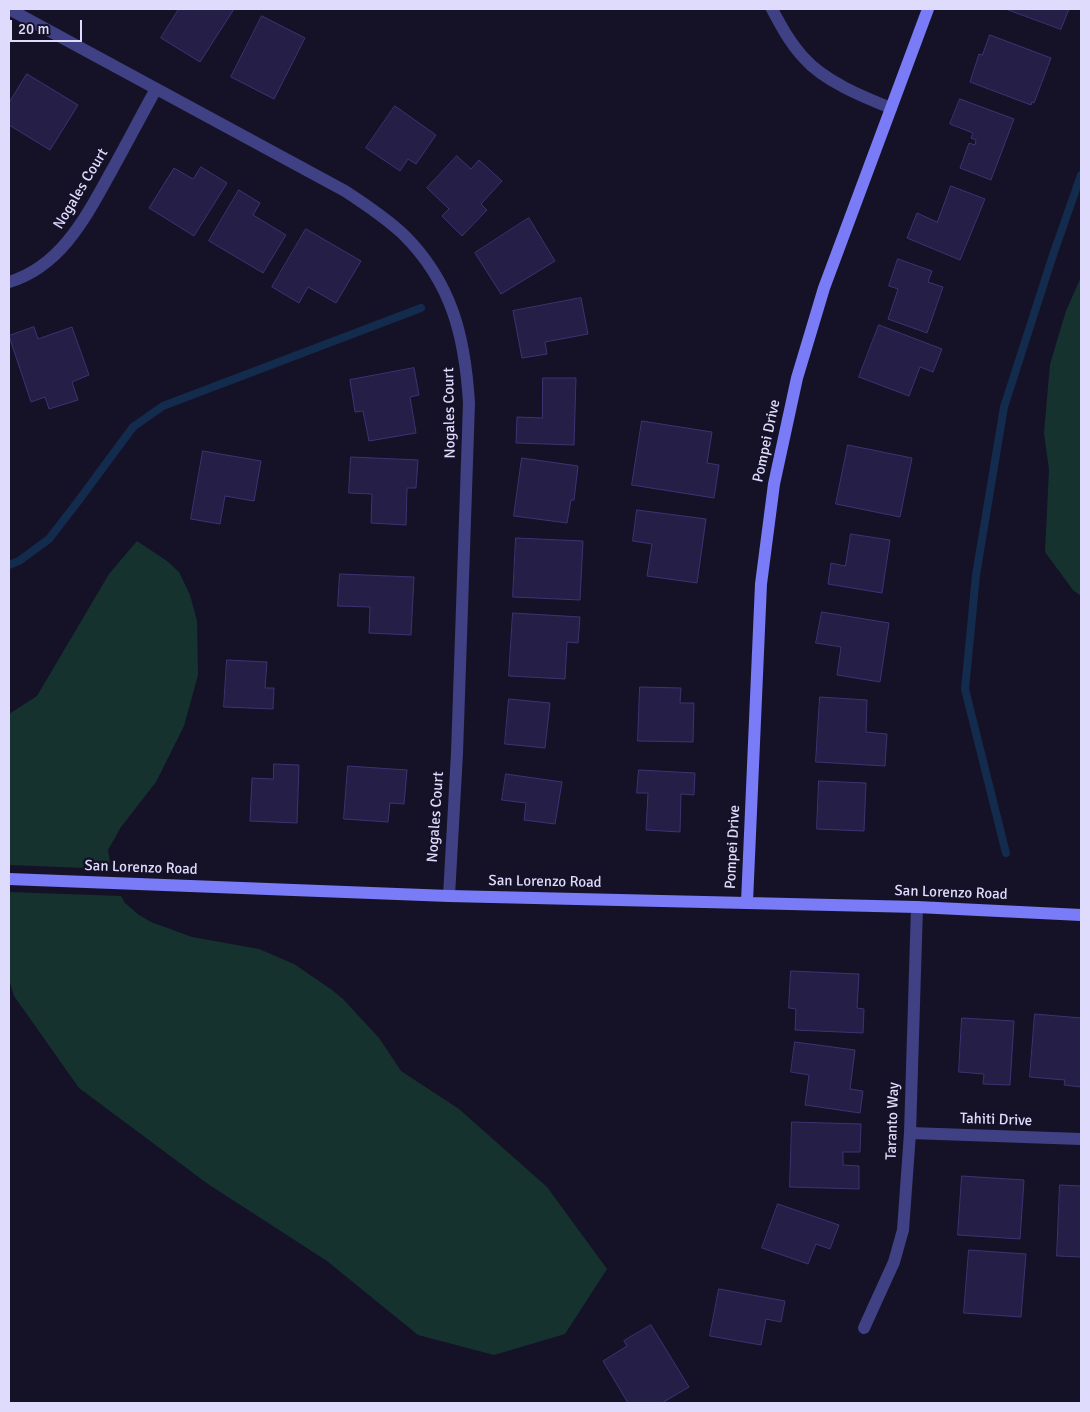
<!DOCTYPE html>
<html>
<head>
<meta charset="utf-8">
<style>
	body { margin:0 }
	#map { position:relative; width:1090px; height:1412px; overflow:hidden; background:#151228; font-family:Signika,sans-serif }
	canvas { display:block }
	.frame { position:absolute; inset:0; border:10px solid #dedbfd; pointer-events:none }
	.scale { position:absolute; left:10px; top:20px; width:72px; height:22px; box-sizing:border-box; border:2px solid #dedbfd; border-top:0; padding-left:6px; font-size:15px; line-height:18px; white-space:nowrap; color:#dedbfd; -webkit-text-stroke:4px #151228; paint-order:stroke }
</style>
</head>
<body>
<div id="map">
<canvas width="1090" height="1412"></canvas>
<div class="frame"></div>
<div class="scale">20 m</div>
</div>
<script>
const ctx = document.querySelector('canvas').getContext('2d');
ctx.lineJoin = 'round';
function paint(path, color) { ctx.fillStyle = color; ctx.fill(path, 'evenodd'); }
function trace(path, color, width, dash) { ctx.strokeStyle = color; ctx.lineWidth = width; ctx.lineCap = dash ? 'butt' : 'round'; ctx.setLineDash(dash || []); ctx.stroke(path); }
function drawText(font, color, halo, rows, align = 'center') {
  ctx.font = font + ' Signika,sans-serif'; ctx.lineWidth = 5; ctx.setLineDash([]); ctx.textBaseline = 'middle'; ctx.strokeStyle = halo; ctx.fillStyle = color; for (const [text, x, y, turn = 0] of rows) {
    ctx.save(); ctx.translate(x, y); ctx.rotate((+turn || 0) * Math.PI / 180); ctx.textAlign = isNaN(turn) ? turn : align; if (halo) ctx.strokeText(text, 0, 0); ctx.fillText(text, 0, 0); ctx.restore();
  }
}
paint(new Path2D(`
	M1081,277V596L1073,590L1045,552L1049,470L1044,433L1050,364L1066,311Z
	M137,541L167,561L179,572L190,595L197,621L198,675L184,726L156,782L121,827L108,850L111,869L9,865V714L37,696L109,574Z
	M9,892L121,896L125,903L139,915L151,922L192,937L259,949L294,964L332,990L343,999L379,1038L401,1071L459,1109L547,1187L607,1269L565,1334L494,1355L418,1335L327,1261L208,1184L79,1088L14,996L9,979Z`), '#15322f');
trace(new Path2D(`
	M9,565L19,561L49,539L79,500L133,427L163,406L421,308
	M1006,853L965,689L976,575L1004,407L1053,255L1081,175`), '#132b4c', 8);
const building = new Path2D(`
	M179,9H234L200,62L161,38Z
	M1006,9H1069L1061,29Z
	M262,16L305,38L274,99L231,77Z
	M990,35L1051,58L1034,103L1032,102L1031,105L970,82L979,54L982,55Z
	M27,74L78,105L50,150L9,125V103Z
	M960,99L1014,119L991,180L960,168L969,143L975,145L976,140L971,138L973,133L950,124Z
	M395,106L436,135L416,164L408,159L400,171L366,148Z
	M457,156L471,169L479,160L502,181L481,204L487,210L462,236L442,216L449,209L427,188Z
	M201,167L227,183L194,236L149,208L174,168L193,179Z
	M951,186L985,199L960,260L907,238L917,213L937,222Z
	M239,190L260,203L253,215L286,235L263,273L209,241Z
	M529,218L555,261L501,294L475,253Z
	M306,229L361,261L336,303L308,287L299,303L272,287Z
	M898,259L932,271L928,282L943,287L927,333L888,319L898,289L889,286Z
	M581,298L588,334L545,342L547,354L522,358L513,311Z
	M879,325L942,349L933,372L920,367L909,396L859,377Z
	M34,327L38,339L72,327L89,375L72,382L78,400L49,409L45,397L31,402L9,336Z
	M414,368L419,395L410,397L416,433L369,441L363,411L355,412L350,380Z
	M543,378H576L574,445L516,443L517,417L542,418Z
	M642,421L712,432L707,463L719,465L714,498L632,485Z
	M848,445L912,458L900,517L836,504Z
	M203,451L261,461L254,501L225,496L220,524L191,519Z
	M351,457L418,460L416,488H407L406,525L371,523L372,494L349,493Z
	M522,458L578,466L574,500H571L567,523L514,516Z
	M637,510L706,519L697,583L647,576L652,544L633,541Z
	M851,534L890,540L882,593L828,584L831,563L845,566Z
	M516,538L583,541L580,600L513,597Z
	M340,574L414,577L411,635L369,633L370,607L338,606Z
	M822,612L889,623L880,682L837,675L841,647L816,643Z
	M513,613L580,617L578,643L567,642L565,679L509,676Z
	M227,660L267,662L265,688H274L273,709L224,707Z
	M640,687L681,688L680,703H694L693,742L638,741Z
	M820,697L867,700L866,732L887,734L885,766L816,762Z
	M509,699L550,703L545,748L505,744Z
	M274,764L299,765L297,823L250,821L252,778L273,779Z
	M348,766L407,770L404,804L390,803L388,822L344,819Z
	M639,770L695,773L694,795L681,794L680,832L646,830L648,793H637Z
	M506,774L562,782L555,824L524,820L526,803L502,800Z
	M819,781L866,783L864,831L817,829Z
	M791,971L859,974L857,1008L864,1009L863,1033L795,1030L796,1009L789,1008Z
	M1035,1014L1081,1018V1087L1064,1085L1065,1080L1030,1077Z
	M962,1018L1014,1021L1010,1085L983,1084L984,1074L959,1072Z
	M795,1042L855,1050L850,1089L863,1091L860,1113L805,1105L809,1075L791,1072Z
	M792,1122L861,1124L860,1152H843V1165L859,1166V1189L790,1187Z
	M962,1176L1024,1180L1020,1239L958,1235Z
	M1060,1185L1081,1186V1257L1057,1256Z
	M778,1204L839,1225L830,1249L816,1244L808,1264L762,1248Z
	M969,1250L1026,1254L1021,1317L964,1313Z
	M719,1289L785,1301L781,1322L766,1319L761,1345L710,1336Z
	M651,1325L689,1387L662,1403H628L603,1361L627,1346L624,1341Z`);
paint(building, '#251f48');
trace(building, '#3c3372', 1);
trace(new Path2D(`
	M772,9C781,26 790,43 804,58C824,81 863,97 891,108`), '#404184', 12);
trace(new Path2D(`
	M9,9L345,191C365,204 386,218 404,235C452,283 465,337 469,403L457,753L449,896
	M9,282C62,266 87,215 112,170C127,143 141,116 156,89
	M910,1133L1081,1139
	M864,1328L894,1262L903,1230L910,1133L917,907`), '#404184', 12);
trace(new Path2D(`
	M9,879L449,896L917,907L1081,915
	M747,902L761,584L774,484L797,378L824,288L928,9`), '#797cf6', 12);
drawText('15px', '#dedbfd', '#151228', [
	["Nogales Court",81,189,-59],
	["Nogales Court",450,413,-91],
	["Pompei Drive",767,441,-78],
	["Nogales Court",436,817,-86],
	["Pompei Drive",733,847,-87],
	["San Lorenzo Road",141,868,2],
	["San Lorenzo Road",545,882,1],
	["San Lorenzo Road",951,893,2],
	["Tahiti Drive",996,1120,2],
	["Taranto Way",893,1121,-88]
]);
</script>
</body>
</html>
